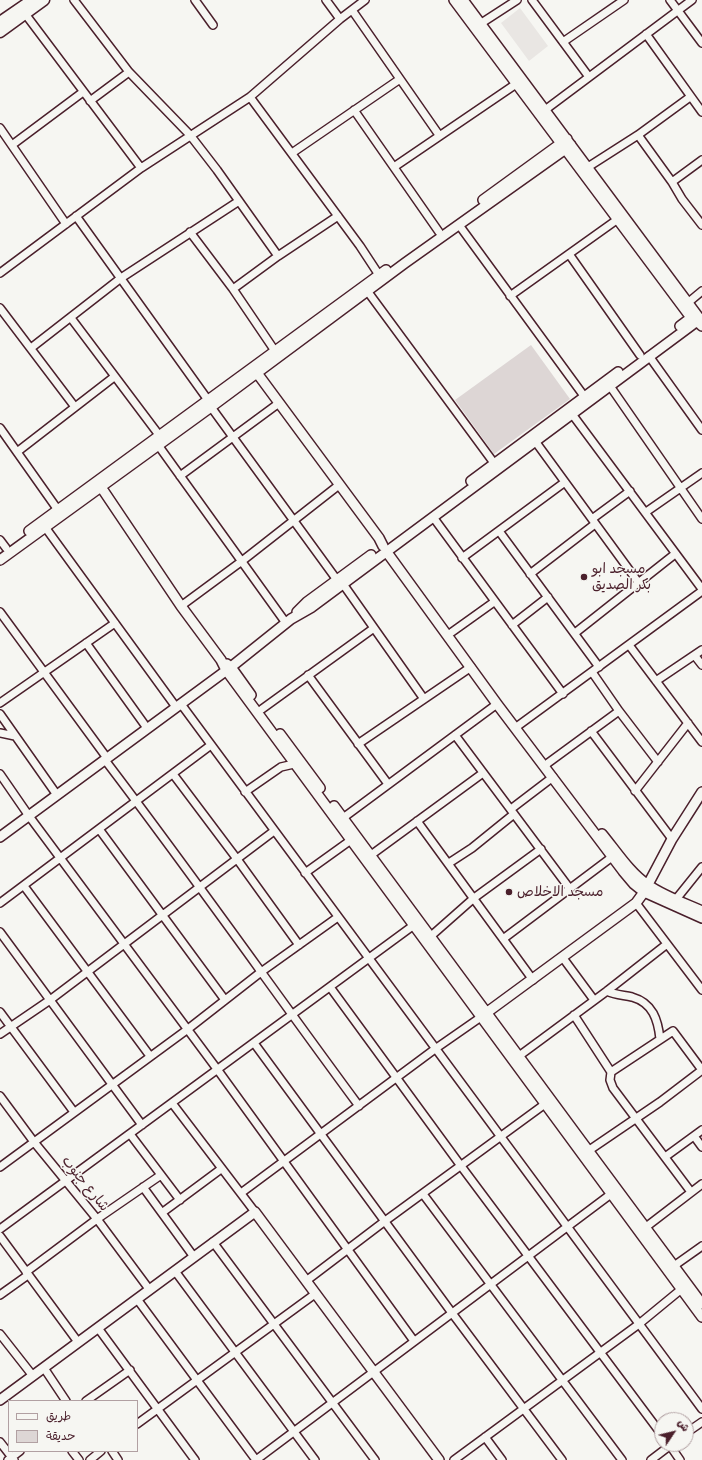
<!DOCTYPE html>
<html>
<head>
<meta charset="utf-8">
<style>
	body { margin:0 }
	#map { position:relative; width:702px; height:1460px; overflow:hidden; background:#f6f6f2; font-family:Sriracha,"Playpen Sans Arabic",sans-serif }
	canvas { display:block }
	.legend { position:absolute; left:8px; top:1400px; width:130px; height:52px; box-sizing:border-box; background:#f6f6f2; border:1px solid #b1a0a2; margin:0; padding:5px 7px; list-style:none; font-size:12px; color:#4a1f2b }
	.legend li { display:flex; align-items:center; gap:8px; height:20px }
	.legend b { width:20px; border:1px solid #b1a0a2 }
	.north { position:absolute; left:654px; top:1412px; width:40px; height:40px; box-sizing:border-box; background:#f6f6f2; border:1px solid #b1a0a2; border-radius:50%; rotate:55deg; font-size:11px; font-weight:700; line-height:16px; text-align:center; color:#4a1f2b }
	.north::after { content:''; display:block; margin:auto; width:14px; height:18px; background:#4a1f2b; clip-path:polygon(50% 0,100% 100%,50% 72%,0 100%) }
</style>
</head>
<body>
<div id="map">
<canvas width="702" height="1460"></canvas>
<ul class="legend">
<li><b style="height:5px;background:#f6f6f2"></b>طريق</li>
<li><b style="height:11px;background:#ddd6d5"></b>حديقة</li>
</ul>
<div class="north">ش</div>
</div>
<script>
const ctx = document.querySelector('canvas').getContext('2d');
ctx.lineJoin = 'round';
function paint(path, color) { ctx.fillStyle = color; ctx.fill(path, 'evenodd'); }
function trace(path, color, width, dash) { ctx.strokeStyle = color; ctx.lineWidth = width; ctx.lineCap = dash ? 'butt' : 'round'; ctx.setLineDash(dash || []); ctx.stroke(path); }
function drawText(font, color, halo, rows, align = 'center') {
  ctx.font = font + ' Sriracha,"Playpen Sans Arabic",sans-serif'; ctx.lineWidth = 3; ctx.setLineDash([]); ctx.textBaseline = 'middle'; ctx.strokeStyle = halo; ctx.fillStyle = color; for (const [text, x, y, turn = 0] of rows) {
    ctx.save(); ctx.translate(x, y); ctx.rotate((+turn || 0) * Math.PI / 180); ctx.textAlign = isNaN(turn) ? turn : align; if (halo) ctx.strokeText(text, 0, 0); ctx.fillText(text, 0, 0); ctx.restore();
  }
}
paint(new Path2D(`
	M520,8L548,46L529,61L501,23Z`), '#e9e6e3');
paint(new Path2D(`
	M531,345L570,399L494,454L455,400Z`), '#ddd6d5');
const minor = new Path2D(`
	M74,0L129,72L190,135L217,170L278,256
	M195,0L213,25
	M326,0L340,19
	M532,0L589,77
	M670,0L702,43
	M352,10L439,135
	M23,11L141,168
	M480,24L517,0
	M646,34L702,112
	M563,42L624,0
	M250,97L360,246L381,278
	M90,101L129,72
	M354,110L439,232
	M545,110L692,0
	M0,128L66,224
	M638,135L672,182L682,199L702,225
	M12,145L83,92
	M292,153L400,79
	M394,167L516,84
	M588,167L638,135L690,97
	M672,182L702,160
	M76,216L208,400
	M459,225L584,396
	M190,232L233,289L275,351
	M569,254L640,355
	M0,273L141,168L250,97L340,19L365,0
	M233,289L278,256L338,216
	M368,292L494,463
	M510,296L618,219
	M684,306L702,291
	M0,308L75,407
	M71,318L159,435
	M31,348L121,278L239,201
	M649,356L702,430
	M610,386L702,519
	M211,407L337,580
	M572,414L702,589
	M0,428L58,510
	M535,441L638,582
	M158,445L286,623
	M17,452L114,377
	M180,476L279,403
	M646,512L702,473
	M433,517L563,694
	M592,519L630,491
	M45,527L176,707
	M499,531L599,667
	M0,540L6,548
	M462,558L565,482
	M530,574L595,524
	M343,584L424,699
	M181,606L242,561L339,485
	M0,612L107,758
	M512,625L548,597
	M452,632L494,602
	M575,633L675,554
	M86,643L147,728
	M629,645L702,742
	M695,656L702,665
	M592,672L619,711L658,762
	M308,675L388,784
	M656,681L702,650
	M0,703L115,623
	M181,704L702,1409
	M262,709L374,628
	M0,714L57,795
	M515,728L702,591
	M591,731L672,839
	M0,733L15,736
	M455,735L570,889
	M358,744L471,667
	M105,760C192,874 274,991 359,1106
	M548,763L619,711
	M0,774L29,816L217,1069L414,1341
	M173,774L237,859L299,945
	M635,791L688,723
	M245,792L281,767L294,764
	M511,809L553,777
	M343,818L497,704
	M417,821L533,980
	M99,829L225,1000
	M371,855L483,773
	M449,863L472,848L514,814
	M305,873L351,840
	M24,886L150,1056
	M0,903L211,745
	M636,903L702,990
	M673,903L702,867
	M0,932L142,1125
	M431,936L474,898L541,849
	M503,939L612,857
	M563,958L594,1000
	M330,987L461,1166L662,1435
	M607,991C615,995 623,995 632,997C653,1003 658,1020 660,1039
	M0,1012L74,1112
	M574,1015L611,1072
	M0,1034L50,1000L274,831
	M254,1043L452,1313L562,1460
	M519,1056L607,991L667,944
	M0,1096L34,1142L97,1219L149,1289
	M172,1103L255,1212
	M130,1134L180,1200
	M694,1136L702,1147
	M588,1151L660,1102L702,1070
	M665,1157L702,1130
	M0,1167L188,1029L261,972L338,917
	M143,1187L194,1257
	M691,1192L613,1088L610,1080L611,1072L673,1031L702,1070
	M241,1193L435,1049L481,1017
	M423,1194L622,1460
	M163,1212L221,1169
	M646,1227L702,1184
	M0,1229L414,925
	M0,1236L78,1342
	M213,1242L375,1460
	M671,1268L702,1246
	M175,1271L315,1460
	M26,1272L97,1219L161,1175
	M306,1281L385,1221L545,1104
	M0,1295L28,1275
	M137,1299L256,1460
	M98,1328L195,1460
	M0,1334L33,1376
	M44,1368L66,1401
	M86,1401L130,1370
	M137,1424L315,1294
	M686,1433L702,1422
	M485,1437L502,1460
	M0,1442L14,1460
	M669,1444L680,1460
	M72,1451L79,1460
	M112,1451L118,1460
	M8,1460L20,1451
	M90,1460L101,1451
	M256,1460L611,1194
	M454,1460L639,1324L684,1287
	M651,1460L672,1444`);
const tertiary = new Path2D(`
	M454,0L695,323
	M463,0L700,319V324L702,326
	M483,200L567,139
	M680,326L696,314
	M257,373L379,538L383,546
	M471,481L618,372
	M101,487L181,606L221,660L226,670L702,1317
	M29,531L386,270
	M386,551L497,704L623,871L634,884L644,892L702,918
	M0,560L211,407L405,263L571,145
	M297,612L307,602L371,555
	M227,664L231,667L251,695
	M280,734L320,788
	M334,806C415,915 495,1025 576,1134C618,1191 660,1247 702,1304
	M602,834C616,851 630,873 648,885C664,896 684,903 702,911
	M0,837L231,667L291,619L312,607L700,319
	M482,1016L636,903L644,892L672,839L702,792
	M0,1400L255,1212L439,1460`);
const secondary = new Path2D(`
	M0,22L32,0
	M0,32L44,0`);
trace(minor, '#4a1f2b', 10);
trace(tertiary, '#4a1f2b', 12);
trace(secondary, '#4a1f2b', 13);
trace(minor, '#f6f6f2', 7);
trace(tertiary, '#f6f6f2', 9);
trace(secondary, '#f6f6f2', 10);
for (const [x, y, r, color] of [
	[584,577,4,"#4a1f2b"],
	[509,892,4,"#4a1f2b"]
]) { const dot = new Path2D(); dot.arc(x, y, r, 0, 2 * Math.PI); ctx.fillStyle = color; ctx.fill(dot); trace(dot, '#f6f6f2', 1.5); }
drawText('14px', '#4a1f2b', '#f6f6f2', [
	["مسجد ابو",592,569],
	["بكر الصديق",592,585],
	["مسجد الاخلاص",517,892]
], 'left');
drawText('14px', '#4a1f2b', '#f6f6f2', [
	["شارع جنوب",85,1184,51]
]);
</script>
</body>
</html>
